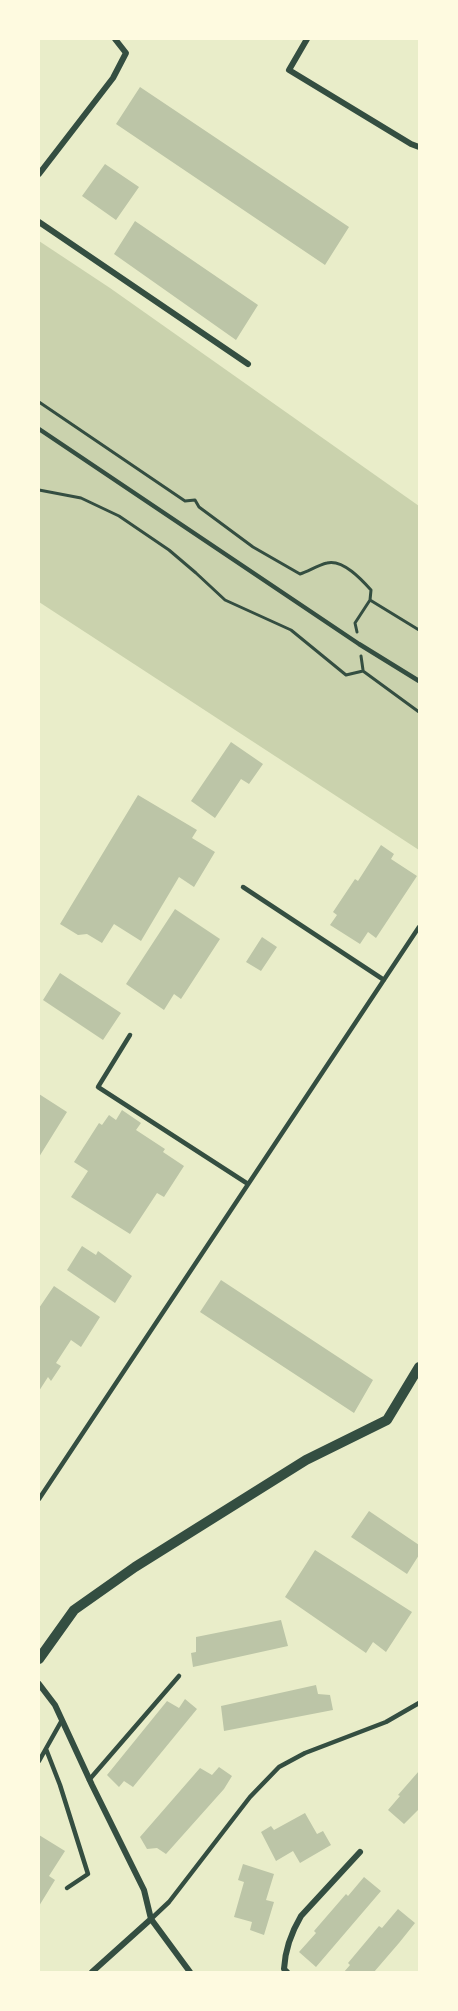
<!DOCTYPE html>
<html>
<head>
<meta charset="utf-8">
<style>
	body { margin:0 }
	#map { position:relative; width:458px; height:2011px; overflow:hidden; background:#e9edc9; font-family:"IBM Plex Serif",serif }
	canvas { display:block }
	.frame { position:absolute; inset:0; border:40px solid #fefae0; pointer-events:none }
</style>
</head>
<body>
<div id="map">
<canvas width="458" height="2011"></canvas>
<div class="frame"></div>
</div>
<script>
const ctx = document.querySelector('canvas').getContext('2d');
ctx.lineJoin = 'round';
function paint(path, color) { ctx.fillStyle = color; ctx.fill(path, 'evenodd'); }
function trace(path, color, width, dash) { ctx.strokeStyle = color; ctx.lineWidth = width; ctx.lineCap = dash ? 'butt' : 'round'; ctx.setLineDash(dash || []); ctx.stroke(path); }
paint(new Path2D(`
	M39,241L110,288L419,506V850L39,602Z`), '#cad2ad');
paint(new Path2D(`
	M140,87L349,227L325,265L116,124Z
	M105,164L139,187L116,220L82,196Z
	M135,221L258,305L236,340L114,254Z
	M231,742L263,764L249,784L241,779L215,818L191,801Z
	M138,795L197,830L192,838L215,852L194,887L179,877L141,941L114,924L102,943L87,934L78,935L60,924Z
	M381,845L394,854L391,859L417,876L376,938L368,932L360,944L330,925L337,915L333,912L355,879L358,881Z
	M175,909L220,939L181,999L174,994L164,1010L126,984Z
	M262,937L277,947L261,971L246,962Z
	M60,973L121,1013L103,1040L43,1000Z
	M39,1094L67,1112L39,1157Z
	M122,1110L141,1123L136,1130L165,1149L163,1152L184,1166L164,1197L157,1193L130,1234L71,1197L88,1171L74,1162L99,1123L102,1125L109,1115L116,1120Z
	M82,1246L96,1255L98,1251L132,1276L115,1303L67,1270Z
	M221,1280L373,1380L354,1413L200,1312Z
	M54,1286L100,1317L81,1347L71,1340L56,1363L61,1366L51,1381L48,1377L39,1391V1308Z
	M369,1511L419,1545V1555L407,1574L351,1537Z
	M315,1550L412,1612L386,1652L373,1642L366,1653L285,1597Z
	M281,1620L288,1646L193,1667L191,1653L196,1652V1637Z
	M316,1685L318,1694L330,1695L333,1710L224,1731L221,1706Z
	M185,1699L197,1709L133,1787L124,1781L119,1787L107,1775L167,1701L179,1708Z
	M219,1767L232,1776L224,1789L166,1854L157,1848L147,1849L140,1837L200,1768L212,1775Z
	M419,1771V1809L404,1824L388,1810L400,1796L398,1795Z
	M305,1813L317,1834L323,1831L331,1845L300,1863L293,1851L276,1861L261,1832L271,1826L274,1830Z
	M39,1835L65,1851L49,1876L55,1880L39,1906Z
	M243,1864L274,1874L266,1900L274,1902L264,1935L250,1930L252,1922L234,1917L244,1882L238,1880Z
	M364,1877L381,1891L316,1967L299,1952L316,1933L314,1931L346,1894L348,1896Z
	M398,1909L415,1923L399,1943L374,1972H344L350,1965L348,1963L379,1926L382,1928Z`), '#bcc5a7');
trace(new Path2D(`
	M39,402L185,501L195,500L199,507L253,547L300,574C309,571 318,565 327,563C343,559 362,580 371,590L370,600L419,630
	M39,490L81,498L119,516L169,550L196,573L225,600L291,630L346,675L363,671L419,712
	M357,632L355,623L370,600
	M361,656L363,670`), '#344e41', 3);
trace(new Path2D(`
	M39,429L359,644L419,681
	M243,887L384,980
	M130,1035L98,1087L248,1184
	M39,1499L419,927
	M46,1749L60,1785L88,1874L67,1888
	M39,1761L62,1720
	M89,1780L179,1676
	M151,1919L169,1902L250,1797L279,1767L305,1753L386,1722L419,1703`), '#344e41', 4.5);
trace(new Path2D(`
	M307,39L289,70L411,144L419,147
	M39,174L113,78L126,53L115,39
	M39,222L248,364
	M39,1684L55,1705L92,1785L144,1890L151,1919L190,1972
	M92,1972L151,1919
	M287,1972L284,1969C285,1949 291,1933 301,1916L360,1852`), '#344e41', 6);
trace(new Path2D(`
	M39,1659L74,1610L135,1567L306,1460L387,1420L419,1367`), '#344e41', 10);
</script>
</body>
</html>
